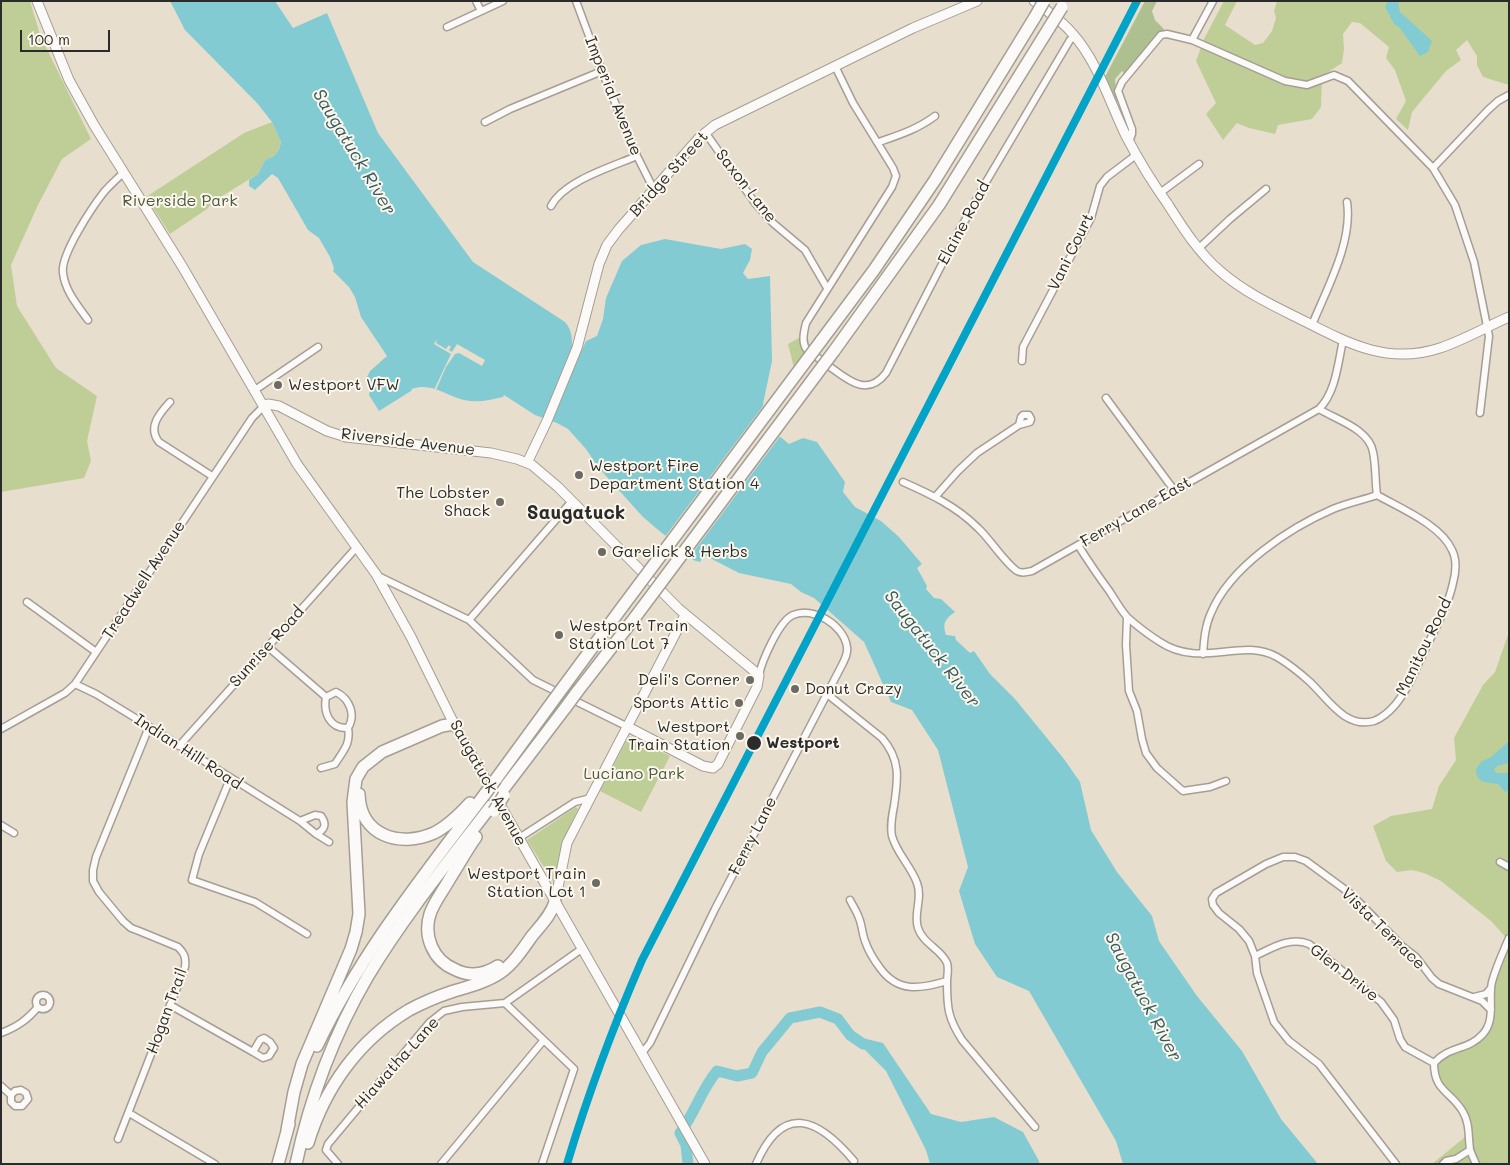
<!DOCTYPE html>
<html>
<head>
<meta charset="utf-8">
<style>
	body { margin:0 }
	#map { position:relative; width:1510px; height:1165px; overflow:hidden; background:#e8dece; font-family:Mali,sans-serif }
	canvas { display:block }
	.frame { position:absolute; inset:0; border:2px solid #2b2b2b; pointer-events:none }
	.scale { position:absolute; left:20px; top:30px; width:90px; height:22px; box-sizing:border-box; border:2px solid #2b2b2b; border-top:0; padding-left:6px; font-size:15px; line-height:18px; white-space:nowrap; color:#2b2b2b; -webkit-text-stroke:4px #fbf7ec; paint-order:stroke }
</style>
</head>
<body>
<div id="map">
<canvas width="1510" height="1165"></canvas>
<div class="frame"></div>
<div class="scale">100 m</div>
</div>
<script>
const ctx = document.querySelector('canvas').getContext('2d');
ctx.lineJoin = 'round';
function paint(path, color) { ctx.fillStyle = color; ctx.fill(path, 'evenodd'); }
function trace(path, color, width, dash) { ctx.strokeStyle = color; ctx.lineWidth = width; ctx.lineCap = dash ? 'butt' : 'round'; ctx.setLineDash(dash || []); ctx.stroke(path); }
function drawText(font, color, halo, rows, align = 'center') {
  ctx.font = font + ' Mali,sans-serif'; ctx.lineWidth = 4; ctx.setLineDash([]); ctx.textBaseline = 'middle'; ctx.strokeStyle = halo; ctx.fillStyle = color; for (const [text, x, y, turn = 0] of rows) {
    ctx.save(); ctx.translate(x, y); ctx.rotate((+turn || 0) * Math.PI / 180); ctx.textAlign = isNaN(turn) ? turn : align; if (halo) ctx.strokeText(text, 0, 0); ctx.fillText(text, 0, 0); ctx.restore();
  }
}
paint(new Path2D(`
	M1,1H30L40,35L91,139L62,159L38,205L11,265L17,306L56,368L97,396L87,441L91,461L84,478L1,492Z
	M1224,1H1237L1225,25L1255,45L1263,43L1272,31L1276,18L1274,11L1277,1H1509V85L1483,77L1477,65V56L1467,40L1456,50L1461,60L1446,71L1412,112L1408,130L1396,119L1406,101L1395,70L1386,58L1389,47L1360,23L1352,22L1343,34L1344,49L1342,63L1322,76L1321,107L1312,119L1278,125L1275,134L1249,128L1237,123L1223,140L1206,114L1216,103L1196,61L1204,39Z
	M272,122L281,142L279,150L274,156L265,160L258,174L214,201L207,209L170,234L146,197L244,133Z
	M806,334L807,341L812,353L794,368L788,344Z
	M1509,632V941L1491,921L1441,881L1424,873L1412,870L1397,872L1386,861L1373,826L1391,816L1432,809L1439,786L1456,760L1454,738L1483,685L1495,672Z
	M629,736L670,756L641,812L600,791Z
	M576,807L578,809C566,833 558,857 554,883L527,840Z
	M1509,943V1164H1432L1465,1137L1467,1120L1436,1074L1437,1064L1448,1055L1464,1050L1483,1039L1489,1032L1494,984Z`), '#bfce97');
paint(new Path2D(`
	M1145,1H1157L1152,11L1155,20L1164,29L1151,41L1125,74L1122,71L1115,79L1117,104L1105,77Z`), '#aebf90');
paint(new Path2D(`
	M170,1H275L293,28L327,13L378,133L473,262L565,322C572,330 572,337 572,347L582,350L586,341L597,336L603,319L606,298L622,261L641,245L665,239L721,249L745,244L752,249L750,260L743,273L748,279L770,276L772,361L763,404L767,426L789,444L803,438L817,442L845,482L843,492L855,507L881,521L899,537L922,564L917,568L927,586L926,589L934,598L941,599L955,612C945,619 942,623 946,635L955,636L956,640L970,653L974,651L990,674L1015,699L1064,759L1080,782L1091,830L1117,872L1152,916L1159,941L1197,996L1242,1051L1281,1119L1318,1164H1123L1116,1141L1029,991L997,977L975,944L959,891L968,867L938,750L912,710L891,702L864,642L814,598L801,592L791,584L739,573L704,555L700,562L693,560L690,555L657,529L642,516L598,467L586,449L568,429L557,423L535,415L504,395L503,397C490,400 478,403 464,400C446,396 432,382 412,389L411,391L379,411L369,395L370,389L367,377L370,371L387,356L361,317L355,297L349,287L333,271L334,268L330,257L319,238L308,230L278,178L272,174L255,190L249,186V180L258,174L265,160L274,156L279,150L281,142L272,122L257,103L185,30Z
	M1388,1H1398L1400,12L1432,41L1428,52L1420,56L1399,27L1394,24L1385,7Z
	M1509,741V763L1497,766L1494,770L1497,773H1509V790L1505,792L1498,784C1487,782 1476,784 1476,769L1481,762L1491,757Z
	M850,1035L883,1043L931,1114L961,1122L994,1117L1023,1132L1039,1161V1164H930L926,1150L886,1071Z`), '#83cbd2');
paint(new Path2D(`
	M437,339L436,343L446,349L449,345L451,347L449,350L452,352L457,344L485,360L482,366L459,353L455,354L446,367L436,390H434L451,354L434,344Z
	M766,402L769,425L781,435L689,558L664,538Z`), '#e8dece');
trace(new Path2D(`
	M688,1164L686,1145L680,1133C695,1113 701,1090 717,1071L737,1076L752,1073L762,1052L790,1018L820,1012L838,1019L850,1035L863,1044`), '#83cbd2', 11);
const street = new Path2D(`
	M476,1L481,11
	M576,1L602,71L637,156L654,190
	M447,27L503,1
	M1192,40L1213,1
	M835,66L853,103L893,168L896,176L892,187L806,323C804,332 801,342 807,350C812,355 821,359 826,364C846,378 866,399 886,373L957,235L986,182L1070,40L1075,36
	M485,122L510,109L602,71
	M705,132L755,203L773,223L805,250L827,288
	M879,142C899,135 918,129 935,116
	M1129,142L1132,134V129L1118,91L1122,82L1161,35L1167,34L1192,40L1285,81L1307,85L1334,75L1348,81L1433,168L1455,205L1474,262L1489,336L1480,413
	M1433,168L1488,110L1498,101L1509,95
	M1160,193L1199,164
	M551,206C564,181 611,167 637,156
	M1198,249L1230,219L1266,189
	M88,320C78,306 65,291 63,273C60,255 93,206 104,192C110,185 117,179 123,173
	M1312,325C1327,288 1353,242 1347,202
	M1022,361L1023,347L1091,218L1100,186L1107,177L1136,155
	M255,390L318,347
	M1106,398L1174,490
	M170,402C160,413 147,427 159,442L212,476
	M903,482C930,494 956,506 978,528C990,539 1005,563 1017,571C1022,574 1026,572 1032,571L1319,409C1336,392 1338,363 1343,340
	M936,496L958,471L977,453L1019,425L1021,417L1023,415H1029L1031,419L1030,422L1019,425
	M1078,545C1088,561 1099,577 1110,592C1115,600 1121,610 1127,617C1137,626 1149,635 1160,642C1201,669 1241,637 1277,657C1289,664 1300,673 1310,682C1328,699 1345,729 1374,721C1382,718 1389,712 1395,705C1408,690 1415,670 1424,652C1434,630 1448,607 1453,583C1456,572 1457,560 1452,550C1441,525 1400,508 1377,495C1375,481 1376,466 1373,452C1369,429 1337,420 1319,409
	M376,575L469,620L533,680L628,727
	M27,602L96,652
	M1127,617L1126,645L1129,691L1137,711L1142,739L1146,753L1157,768L1183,791L1210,787L1226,781
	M469,620L572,501
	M267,646L326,697L336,692C350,699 356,715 348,728C330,729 323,713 326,697
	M1203,654C1204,640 1205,626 1211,613C1230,567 1289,528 1333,509C1347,503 1363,500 1377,495
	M75,684L96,694L137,719L300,821L316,834C325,830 327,824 321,816L315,815L300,821
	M827,694L882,738C901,760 898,779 894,806C892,816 890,826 892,836C897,854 911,866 917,883C923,898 913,914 918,928C923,944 941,949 947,963C949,969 947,976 947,982C947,1008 948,1018 962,1040L1035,1127
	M1,729L65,693L75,684L252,418L264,406
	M179,746L356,548
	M321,768L335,764C343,751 351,744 348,728
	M230,779L199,854L192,880L255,902L307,934
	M1,825L14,833
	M316,834L329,842
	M519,838L575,802L591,798
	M1500,862L1509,867
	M850,900C853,906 857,912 859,918C862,925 862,933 865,941C868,950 874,960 880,968C898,993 920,989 947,981
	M1255,956C1272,948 1291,936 1309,944L1381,1002L1394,1020L1400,1039L1405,1047L1434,1063
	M36 1002a7 7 0 1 1 14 0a7 7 0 1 1-14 0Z
	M1474,997L1486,994L1491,988
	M505,1003L574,1069L542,1164
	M170,1005L253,1052L263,1058L269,1056L274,1048L270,1042L264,1038L260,1040L253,1052
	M1,1033C17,1027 27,1020 38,1007
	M642,1053L650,1043L715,909L842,665C845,659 848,653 847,647C844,625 813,606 793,615C779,621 762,661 759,675
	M1,1086L11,1095V1102L15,1106H22L28,1099L26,1093L21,1090L15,1091L11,1095
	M129,1113L215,1164
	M118,1139L185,967C186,958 185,954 178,947L139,931L131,928L123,921L99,892L93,881V870L96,857L149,727
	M338,1164L326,1150L328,1144L430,1022L444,1011L462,1007L505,1003L583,948
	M441,1164L543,1041
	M756,1164C783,1102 818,1118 854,1161
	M1396,1164L1319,1064L1289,1041L1274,1022L1257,973L1255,956L1249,941L1239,929L1219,913L1213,905L1212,899L1216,893L1266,864L1283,857H1295L1306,861L1351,894L1402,946L1416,957L1432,978L1439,984L1482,1001L1491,1010
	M1443,1164L1446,1161L1456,1159L1470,1150
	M1476,1164C1474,1159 1471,1154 1470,1149C1468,1136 1470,1124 1463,1112C1451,1091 1434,1092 1434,1063C1450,1045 1468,1051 1483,1034C1496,1019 1488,999 1492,982C1496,967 1503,952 1509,938`);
const secondary = new Path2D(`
	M37,1L69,80L94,125L182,266L297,464L376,574L411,637L454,724L705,1164
	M1034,1C1047,11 1061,20 1072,33C1098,62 1109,101 1126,136C1138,159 1152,182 1167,203C1183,228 1198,252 1220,271C1245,293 1276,307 1304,321C1349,344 1389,365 1440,348C1464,340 1486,327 1509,317
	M264,406L268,404L279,406L327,431L346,437L491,453L517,459L532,465L558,487L679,609L759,675L757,687L718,764L713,768L703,766L628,727
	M527,463L547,421L577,348L599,264L607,245L619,229L699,138L715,125L913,28L977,1
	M555,902L567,843L685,615`);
const highway = new Path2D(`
	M821,341L874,270L935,180L1035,17
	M834,351L939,205L1049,28
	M564,686L623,606
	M577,692L636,616
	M496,779L553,701
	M502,791L566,707
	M359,794C360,836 400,848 434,833C448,826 459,815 470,803
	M476,837C466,851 458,866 449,880C443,891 434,902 430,914C423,936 433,960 454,969C469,977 484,975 498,966
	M317,1046C360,954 424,875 485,794
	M287,1130L294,1092L302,1064L351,949L356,932L359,914L353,802L356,779L363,767L382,752L442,726L454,724
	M308,1143C325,1087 359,1040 409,1010C422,1003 436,997 451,992C467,987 485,983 500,973C513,964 523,949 532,936C541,925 551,915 555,902
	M278,1164L289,1124
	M296,1164C310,1098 334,1034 368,976C404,916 449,861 491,806`);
trace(street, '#a49e95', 9);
trace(secondary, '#a49e95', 11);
trace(highway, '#a49e95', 14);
trace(street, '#fcfaf8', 6);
trace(secondary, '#fcfaf8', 9);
trace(highway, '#fcfaf8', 11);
const highwayBridge = new Path2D(`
	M1035,17L1044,1
	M1049,28L1062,7
	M623,606L821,341
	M636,616L834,351
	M553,701L564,686
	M566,707L577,692
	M485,794L496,779
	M494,811L504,795`);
trace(highwayBridge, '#a49e95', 14, []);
trace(highwayBridge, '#fcfaf8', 11);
trace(new Path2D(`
	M567,1164C588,1094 613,1027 642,960L1137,1`), '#02a3c6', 8);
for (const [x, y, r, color] of [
	[278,385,5,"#6d6a64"],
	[579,475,5,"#6d6a64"],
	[500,502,5,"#6d6a64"],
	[602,552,5,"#6d6a64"],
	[559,635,5,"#6d6a64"],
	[750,680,5,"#6d6a64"],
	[795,689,5,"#6d6a64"],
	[739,703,5,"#6d6a64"],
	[740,736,5,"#6d6a64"],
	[754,743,8,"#2b2b2b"],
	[596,883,5,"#6d6a64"]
]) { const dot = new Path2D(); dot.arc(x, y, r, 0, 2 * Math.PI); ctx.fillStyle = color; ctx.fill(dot); trace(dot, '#fbf7ec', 2); }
drawText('16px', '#2b2b2b', '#fbf7ec', [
	["Imperial Avenue",613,96,68],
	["Bridge Street",669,174,-48],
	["Saxon Lane",746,186,52],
	["Elaine Road",964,223,-62],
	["Vani Court",1071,252,-64],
	["Riverside Avenue",408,442,7],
	["Ferry Lane East",1136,512,-30],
	["Treadwell Avenue",144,580,-57],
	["Sunrise Road",267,647,-48],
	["Manitou Road",1424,647,-64],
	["Indian Hill Road",188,752,33],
	["Saugatuck Avenue",488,783,61],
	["Ferry Lane",753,836,-63],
	["Vista Terrace",1383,929,44],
	["Glen Drive",1344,973,38],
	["Hogan Trail",167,1011,-70],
	["Hiawatha Lane",397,1063,-48]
]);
drawText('16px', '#4d583e', '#fbf7ec', [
	["Riverside Park",180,201],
	["Luciano Park",634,774]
]);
drawText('16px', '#2b2b2b', '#fbf7ec', [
	["Westport VFW",288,385],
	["Westport Fire",589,466],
	["Department Station 4",589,484],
	["The Lobster",490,493,"right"],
	["Shack",490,511,"right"],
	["Garelick & Herbs",612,552],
	["Westport Train",569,626],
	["Station Lot 7",569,644],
	["Deli's Corner",740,680,"right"],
	["Donut Crazy",805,689],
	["Sports Attic",729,703,"right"],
	["Westport",730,727,"right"],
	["Train Station",730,745,"right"],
	["Westport Train",586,874,"right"],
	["Station Lot 1",586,892,"right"]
], 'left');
drawText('bold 16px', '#2b2b2b', '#fbf7ec', [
	["Westport",766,743]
], 'left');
drawText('italic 18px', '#38595d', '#fbf7ec', [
	["Saugatuck River",354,152,59],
	["Saugatuck River",932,649,52],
	["Saugatuck River",1143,997,62]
]);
drawText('bold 19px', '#2b2b2b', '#fbf7ec', [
	["Saugatuck",576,513]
]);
</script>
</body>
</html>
